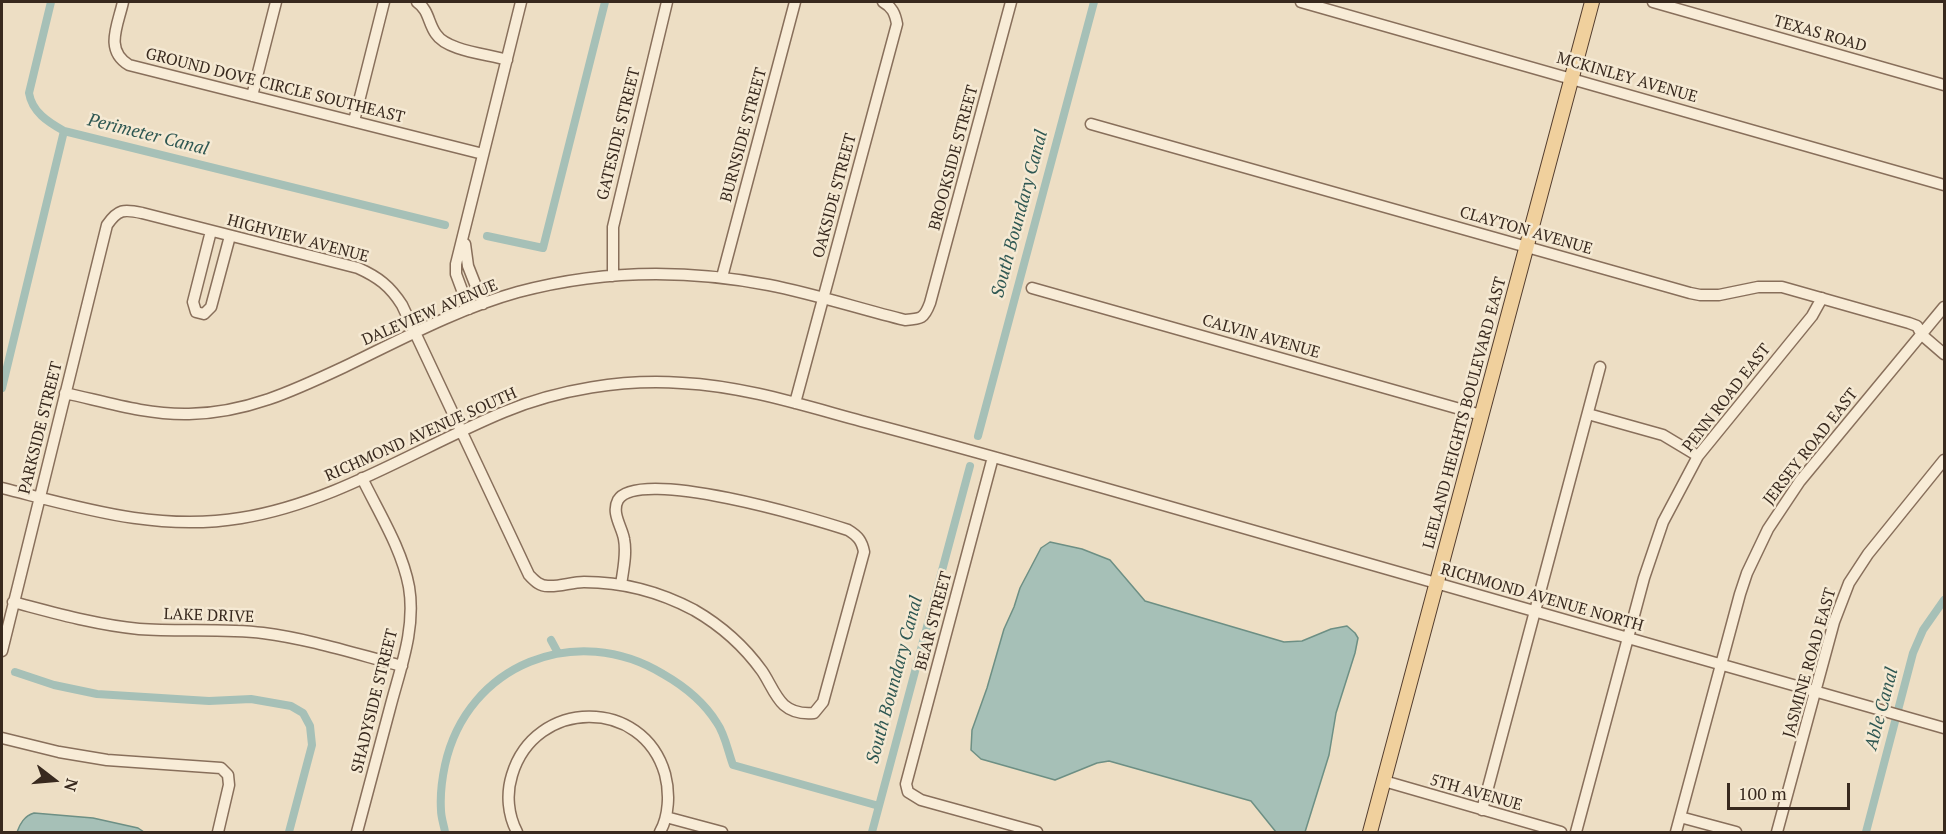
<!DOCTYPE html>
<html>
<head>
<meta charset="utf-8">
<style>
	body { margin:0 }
	#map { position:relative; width:1946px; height:834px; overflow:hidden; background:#eddec4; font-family:"PT Serif",serif }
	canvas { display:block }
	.frame { position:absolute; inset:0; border:3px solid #38291e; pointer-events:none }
	.north { position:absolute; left:24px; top:750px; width:60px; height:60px; -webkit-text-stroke:4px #f5e9d3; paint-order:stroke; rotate:106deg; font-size:16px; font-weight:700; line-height:24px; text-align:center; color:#38291e }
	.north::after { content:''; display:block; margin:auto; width:21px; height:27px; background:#38291e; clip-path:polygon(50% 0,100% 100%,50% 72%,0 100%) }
	.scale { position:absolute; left:1727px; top:783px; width:123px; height:27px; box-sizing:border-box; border:3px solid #38291e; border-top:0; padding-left:8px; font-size:18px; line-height:21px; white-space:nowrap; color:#38291e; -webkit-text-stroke:4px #f5e9d3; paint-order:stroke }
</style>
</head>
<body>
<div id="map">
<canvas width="1946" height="834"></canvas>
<div class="frame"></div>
<div class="north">N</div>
<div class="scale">100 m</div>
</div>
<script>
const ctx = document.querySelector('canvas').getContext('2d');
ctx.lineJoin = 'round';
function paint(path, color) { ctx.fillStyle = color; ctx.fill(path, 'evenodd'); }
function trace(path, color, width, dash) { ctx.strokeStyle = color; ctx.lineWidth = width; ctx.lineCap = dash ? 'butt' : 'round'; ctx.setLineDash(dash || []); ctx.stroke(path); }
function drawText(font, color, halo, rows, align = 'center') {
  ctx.font = font + ' "PT Serif",serif'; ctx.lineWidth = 5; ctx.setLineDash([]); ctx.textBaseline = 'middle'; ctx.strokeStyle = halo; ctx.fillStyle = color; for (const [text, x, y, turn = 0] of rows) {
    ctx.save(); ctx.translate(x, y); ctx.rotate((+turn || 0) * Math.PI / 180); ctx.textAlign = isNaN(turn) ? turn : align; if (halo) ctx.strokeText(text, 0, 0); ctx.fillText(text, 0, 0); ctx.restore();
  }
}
const water = new Path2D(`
	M1050,542L1082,549L1110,560L1145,601L1284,642L1302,641L1331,629L1347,626L1355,633L1358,638L1355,653L1336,713L1329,755L1305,832H1276L1251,801L1109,761L1097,763L1055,780L981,759L971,750L972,730L987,688L1004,629L1014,607L1020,588L1041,548Z
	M34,813L93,818L138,828L144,832H17C20,824 24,816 34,813Z`);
paint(water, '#a6c0b7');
trace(water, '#6d8f84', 1.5);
trace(new Path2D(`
	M51,2L29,93C32,112 48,122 64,131
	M487,236L543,248L605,2
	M2,388L64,131L445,225
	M978,436L1094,2
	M551,640L558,653
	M15,672L54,685L97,694L209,701L251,699L291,706L303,713L310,726L312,745L289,832
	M445,832C444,825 441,818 441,810C440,795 442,779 445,765C467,664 577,621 663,674C684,686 704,702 717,723C725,734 728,752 733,765L879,806
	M872,832L970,466
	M1866,832L1913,653L1923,630L1944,600`), '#a6c0b7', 8);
const minor = new Path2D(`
	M123,2C118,25 104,50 129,65L483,154
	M417,2C429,10 428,23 436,34C447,51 488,54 507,60
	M1301,2L1944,185
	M1653,2L1944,85
	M252,96L276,2
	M354,121L384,2
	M1091,124L1690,293L1700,295H1719L1758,287H1782L1909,323L1917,326L1922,335L1944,354
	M211,231L193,302L196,312L204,314L211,307L230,236
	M465,244L468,266L483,304
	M613,276V227L667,2
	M722,277L795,2
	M1032,288L1481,415
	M469,309L456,274V264L521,2
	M65,393C106,402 146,415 189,414C246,413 293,391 344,367C400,340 457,309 518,292C600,270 686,269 769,285C815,294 860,309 905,320C921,319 924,319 930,303L1011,2
	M795,403L897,24C895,13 892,7 883,2
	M1588,414L1663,435L1698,456
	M993,457L906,784L908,792L921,800L1037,832
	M2,488C82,508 157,532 241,518C335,503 417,448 504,412C559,389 623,379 682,383C743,386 802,405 861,421C949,444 1037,469 1125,494C1398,573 1671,650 1944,728
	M13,602C55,613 96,625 139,629C181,632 222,628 263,633C310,639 356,654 402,666
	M2,651L107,225C118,209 124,209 142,213L358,268C378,277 390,286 402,305L529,575C534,580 539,586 548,586C559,587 572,582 584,582C622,582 660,592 694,610C720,625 744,646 762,671C769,681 775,697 784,705C793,713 803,714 814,713L823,702L864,552C862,541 858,536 848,530C815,519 638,466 618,500C611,513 622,527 624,539C627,554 623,570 621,585
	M2,738L59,752L107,760L221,768L228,775L229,785L218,832
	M1384,781L1561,832
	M1482,810L1600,367
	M666,817L722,832
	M1680,817L1736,832
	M357,832C368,791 379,750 390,708C400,669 416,629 409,587C402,549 379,513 362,478
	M517,832C508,815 506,794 512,775C535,698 643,697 665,774C670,793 669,816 660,832
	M1576,832L1644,578L1663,522L1698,456L1812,316L1822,298
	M1676,832L1740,594L1747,573L1768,529L1800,481L1944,307
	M1777,832L1834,622L1849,583L1868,554L1944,460`);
const major = new Path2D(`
	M1370,832L1592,2`);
trace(minor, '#886f5b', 13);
trace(major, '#553e2f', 16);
trace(minor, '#f8ecd7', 10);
trace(major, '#f0d09d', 14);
drawText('16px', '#38291e', '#f5e9d3', [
	["TEXAS ROAD",1820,34,16],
	["MCKINLEY AVENUE",1627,78,16],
	["GROUND DOVE CIRCLE SOUTHEAST",275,86,14],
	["GATESIDE STREET",619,134,-76],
	["BURNSIDE STREET",744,135,-75],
	["BROOKSIDE STREET",954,158,-75],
	["OAKSIDE STREET",835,196,-75],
	["CLAYTON AVENUE",1526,231,16],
	["HIGHVIEW AVENUE",298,239,15],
	["DALEVIEW AVENUE",430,313,-23],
	["CALVIN AVENUE",1261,337,16],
	["PENN ROAD EAST",1727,398,-52],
	["LEELAND HEIGHTS BOULEVARD EAST",1465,413,-75],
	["PARKSIDE STREET",41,428,-76],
	["RICHMOND AVENUE SOUTH",421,435,-24],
	["JERSEY ROAD EAST",1811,447,-52],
	["RICHMOND AVENUE NORTH",1542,598,16],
	["LAKE DRIVE",209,616,2],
	["BEAR STREET",934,621,-75],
	["JASMINE ROAD EAST",1810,663,-74],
	["SHADYSIDE STREET",375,701,-76],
	["5TH AVENUE",1476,793,16]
]);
drawText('italic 18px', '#2e5752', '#f5e9d3', [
	["Perimeter Canal",148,135,14],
	["South Boundary Canal",1020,214,-75],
	["South Boundary Canal",895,680,-75],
	["Able Canal",1882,709,-75]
]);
</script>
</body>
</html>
